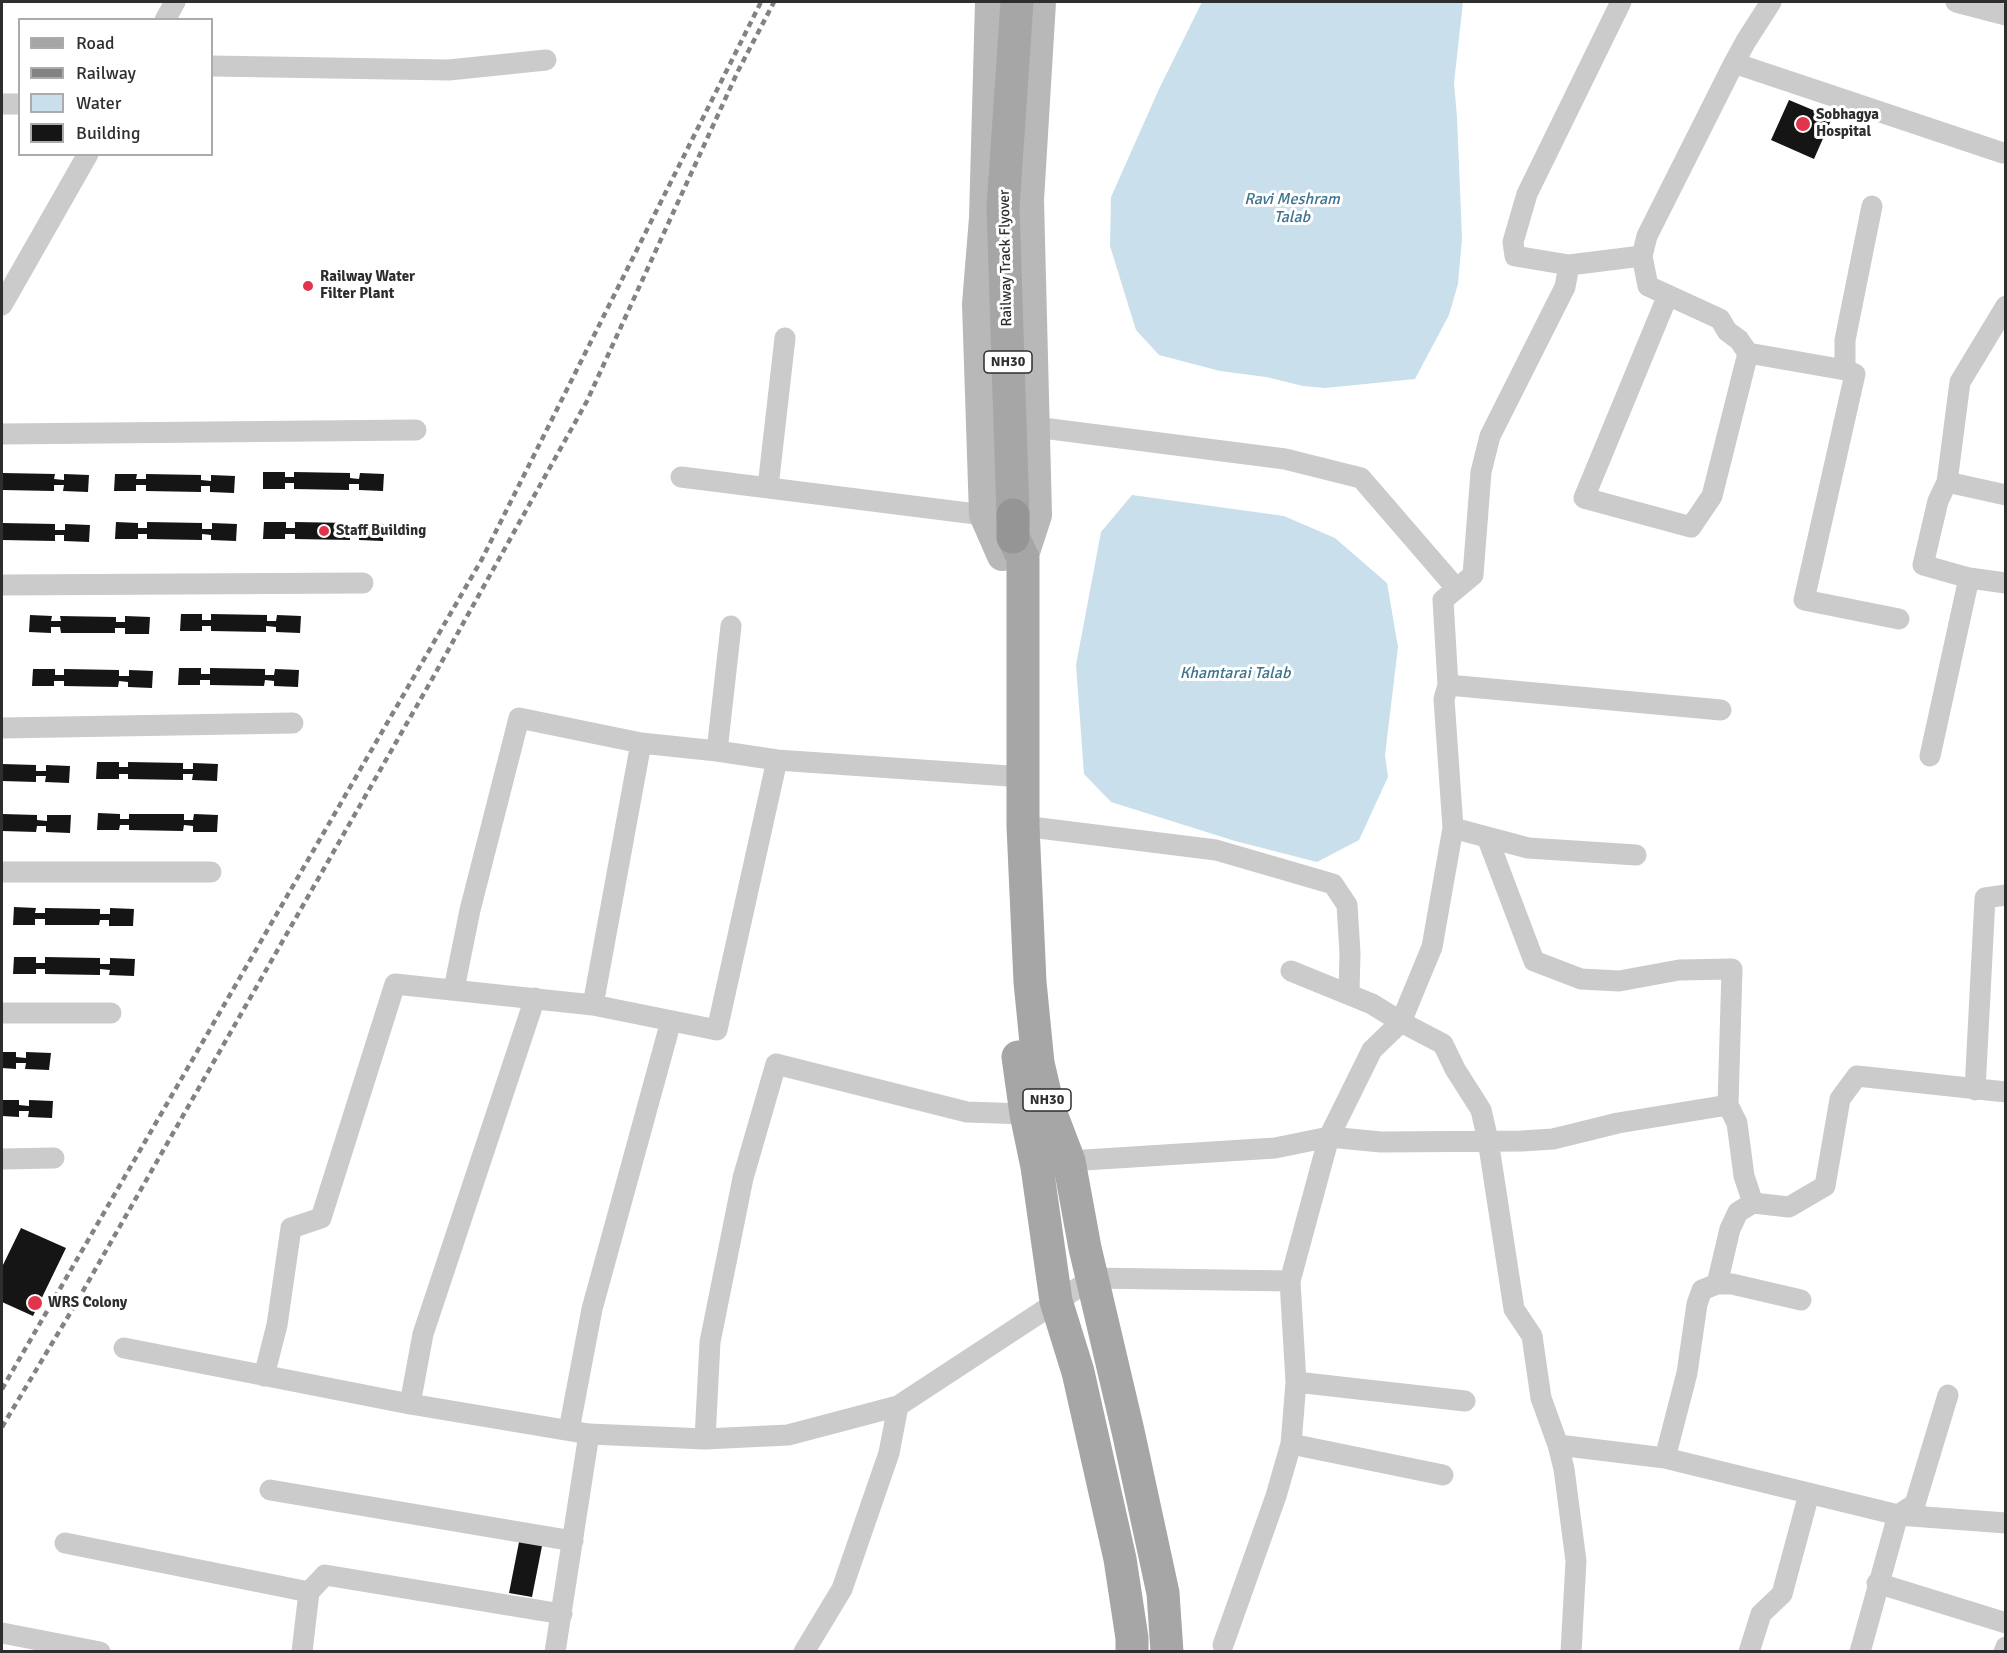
<!DOCTYPE html>
<html>
<head>
<meta charset="utf-8">
<style>
	body { margin:0 }
	#map { position:relative; width:2007px; height:1653px; overflow:hidden; background:#fff; font-family:Signika,sans-serif }
	canvas { display:block }
	.frame { position:absolute; inset:0; border:3px solid #2e2e2e; pointer-events:none }
	.legend { position:absolute; left:18px; top:18px; width:195px; height:138px; box-sizing:border-box; background:#fff; border:2px solid #ababab; margin:0; padding:8px 10px; list-style:none; font-size:18px; color:#2e2e2e }
	.legend li { display:flex; align-items:center; gap:12px; height:30px }
	.legend b { width:30px; border:2px solid #ababab }
</style>
</head>
<body>
<div id="map">
<canvas width="2007" height="1653"></canvas>
<div class="frame"></div>
<ul class="legend">
<li><b style="height:8px;background:#a6a6a6"></b>Road</li>
<li><b style="height:8px;background:#838383"></b>Railway</li>
<li><b style="height:16px;background:#c9dfeb"></b>Water</li>
<li><b style="height:16px;background:#151515"></b>Building</li>
</ul>
</div>
<script>
const ctx = document.querySelector('canvas').getContext('2d');
ctx.lineJoin = 'round';
function paint(path, color) { ctx.fillStyle = color; ctx.fill(path, 'evenodd'); }
function trace(path, color, width, dash) { ctx.strokeStyle = color; ctx.lineWidth = width; ctx.lineCap = dash ? 'butt' : 'round'; ctx.setLineDash(dash || []); ctx.stroke(path); }
function drawText(font, color, halo, rows, align = 'center') {
  ctx.font = font + ' Signika,sans-serif'; ctx.lineWidth = 6; ctx.setLineDash([]); ctx.textBaseline = 'middle'; ctx.strokeStyle = halo; ctx.fillStyle = color; for (const [text, x, y, turn = 0] of rows) {
    ctx.save(); ctx.translate(x, y); ctx.rotate((+turn || 0) * Math.PI / 180); ctx.textAlign = isNaN(turn) ? turn : align; if (halo) ctx.strokeText(text, 0, 0); ctx.fillText(text, 0, 0); ctx.restore();
  }
}
paint(new Path2D(`
	M1202,2H1463L1454,83L1457,117L1462,239L1458,284L1449,315L1415,379L1325,388L1303,386L1266,377L1220,371L1159,355L1136,330L1110,246L1111,197L1159,89Z
	M1132,495L1284,516L1335,538L1387,583L1398,647L1385,755L1388,777L1359,840L1317,862L1235,841L1111,802L1084,774L1076,665L1101,532Z`), '#c9dfeb');
paint(new Path2D(`
	M1789,100L1832,118L1814,159L1771,140Z
	M263,472H285V477H294V472L350,473V478L359,479L360,473L384,474L383,491L359,490V484H349V490L294,489V483H285V489H263Z
	M2,473L55,474L54,479L64,480V474L89,475L88,492L63,491L64,485H54V491L2,490Z
	M115,474H137L136,479H146V474L201,475V480L211,481V475L235,476L234,493L210,492V486H201V492L146,491V485H136V491H114Z
	M116,522L138,523V528H147V522L202,523V529H212V523L237,524L236,541L211,540V535L202,534V540L147,539V534H138V539H115Z
	M264,522H286V528H295V522L350,523V529H360V523L384,524L383,541L359,540V534H350V540L295,539V534H285V539H263Z
	M2,523L55,524V530H65V524L90,525L89,542L64,541V535H55V541L2,540Z
	M181,614H202V620H211V614L267,615V621H276L277,615L301,616L300,633L276,632V627L266,626V632L211,631V626H202V631H180Z
	M30,615L52,616L51,621H61L60,616L116,617V622H125V616L150,617L149,634H125V628H115V633H61L60,627H51V633L29,632Z
	M179,668H201V674H210V668L265,669V675H274L275,669L299,670L298,687L274,686V681L265,680L264,686L210,685V680H200V685H178Z
	M33,669H55V675H64V669L119,670V676H129V670L153,671L152,688L128,687V682L119,681L118,687L64,686V681H54V686H32Z
	M97,762H119V767H128V762L183,763V769H193V763L218,764L217,781L192,780L193,774H183V780L128,779V774H119V779H96Z
	M2,764L36,765V771H46V765L70,766L69,783L45,782L46,776H36V782L2,781Z
	M98,813L120,814V819H129V814H184V820H193L194,814L218,815L217,832H193V826L184,825L183,831L129,830V825H120L119,830H97Z
	M2,814L37,815V820L47,821V815H71L70,833L46,832V826H37L36,832L2,831Z
	M14,907L36,908L35,913H45V908L100,909V914H110V908L134,909L133,926H109V920H100L99,925H45V919H35V925H13Z
	M14,957H36V963H45V957L100,958V964H110V958L135,959L134,976L109,975L110,970L100,969V975L45,974V969H36V974H13Z
	M2,1052H16V1057L26,1058V1052L51,1053L49,1070L25,1069L26,1063H16V1069L2,1068Z
	M2,1100H19V1105L29,1106V1100L53,1101L52,1118L28,1117L29,1111H19V1117L2,1116Z
	M21,1228L66,1248L33,1316L2,1302V1267Z
	M520,1537L543,1541L532,1597L509,1593Z`), '#151515');
trace(new Path2D(`
	M1621,2L1527,194L1513,242L1515,256L1569,265L1642,256
	M1771,2L1746,41L1734,63L1647,236L1642,256L1648,286L1720,319L1727,331L1739,340L1748,353L1845,370L1855,374L1804,600L1899,619
	M1956,2L2006,15
	M165,20L175,2
	M1734,63L2003,153
	M212,66L449,70L546,60
	M2,104H20
	M1668,295L1584,498L1691,527L1712,496L1748,353
	M2,305L88,154
	M1845,370V340L1872,206
	M1035,427L1285,459L1361,478L1456,588
	M2,434L416,430
	M681,477L984,515H997
	M1947,482L2006,495
	M768,487L785,338
	M1969,578L2006,583
	M2,585L363,583
	M1448,685L1721,710
	M2,728L293,723
	M717,751L731,626
	M1930,756L1969,578L1923,565L1938,501L1947,482L1960,382L2006,306
	M1023,826L1216,850L1333,884L1347,905L1350,953L1349,994
	M1453,828L1444,699L1448,685L1443,600L1473,575L1481,472L1490,436L1565,287L1569,265
	M1487,837L1534,961L1581,979L1619,981L1679,970L1732,969L1728,1105L1737,1123L1744,1176L1753,1203
	M2,872H211
	M1291,971L1372,1004L1401,1022L1443,1044L1455,1069L1481,1110L1488,1140L1514,1309L1532,1336L1541,1398L1558,1445L1564,1469L1576,1561L1571,1652
	M454,989L470,910L519,718L641,743L717,751L777,760L1023,777
	M593,1005L641,743
	M2,1013H111
	M1975,1090L1985,898L2006,895
	M2,1159L54,1158
	M1069,1161L1275,1148L1329,1137L1381,1142L1522,1141L1553,1139L1618,1123L1728,1105
	M1717,1284L1730,1229L1738,1212L1753,1203L1789,1207L1825,1186L1840,1099L1857,1076L2006,1092
	M124,1348L410,1404L589,1434L705,1439L788,1435L898,1406L1093,1278L1290,1281
	M264,1376L277,1325L291,1228L321,1218L395,984L593,1005L717,1030L777,760
	M1296,1382L1465,1401
	M410,1404L423,1334L535,998
	M569,1430L592,1309L671,1021
	M705,1439L710,1342L743,1178L776,1064L967,1112L1026,1114L1036,1110
	M1291,1444L1443,1475
	M1558,1445L1665,1458L1898,1515L2006,1523
	M1665,1458L1687,1373L1697,1304L1702,1290L1717,1284H1732L1801,1300
	M270,1490L573,1541
	M65,1543L309,1592
	M1877,1583L2006,1623
	M2,1633L100,1652
	M1223,1645L1276,1496L1291,1444L1296,1382L1290,1281L1329,1137L1372,1050L1401,1022L1432,947L1453,828L1528,848L1636,855
	M302,1652L309,1592L325,1575L562,1614
	M555,1652L589,1434
	M804,1652L842,1589L889,1453L898,1406
	M1749,1652L1761,1614L1782,1594L1809,1494
	M1860,1652L1898,1515L1915,1504L1948,1395
	M2004,1652L2006,1647`), '#cbcbcb', 21);
trace(new Path2D(`
	M990,2L984,218L977,304L984,515L1002,556
	M1023,558L1037,515L1029,200L1041,2`), '#b8b8b8', 30);
trace(new Path2D(`
	M1013,515L1003,208L1017,2
	M1013,537L1023,558V826L1030,982L1038,1063L1048,1106L1069,1161L1085,1248L1128,1431L1163,1593L1167,1652
	M1018,1057L1026,1114L1037,1167L1056,1301L1078,1372L1120,1559L1132,1638V1652`), '#a6a6a6', 33);
trace(new Path2D(`
	M1013,515V537`), '#959595', 33);
trace(new Path2D(`
	M2,1389L482,559L761,2
	M2,1427L75,1305L431,681L587,401L738,71L774,2`), '#838383', 4.5, [6, 4.5]);
for (const [x, y, r, color] of [
	[1803,124,8,"#e0354a"],
	[308,286,6,"#e0354a"],
	[324,531,6,"#e0354a"],
	[35,1303,8,"#e0354a"]
]) { const dot = new Path2D(); dot.arc(x, y, r, 0, 2 * Math.PI); ctx.fillStyle = color; ctx.fill(dot); trace(dot, '#fff', 2); }
for (const [x, y, w] of [
	[1008,362,48],
	[1047,1100,48]
]) { const box = new Path2D(); box.roundRect(x - w / 2, y - 11, w, 22, 4.5); ctx.fillStyle = '#fff'; ctx.fill(box); trace(box, '#2e2e2e', 1.5); }
drawText('bold 14px', '#2e2e2e', null, [
	["NH30",1008,362],
	["NH30",1047,1100]
]);
drawText('bold 15px', '#2e2e2e', '#fff', [
	["Sobhagya",1816,115],
	["Hospital",1816,132],
	["Railway Water",320,277],
	["Filter Plant",320,294],
	["Staff Building",336,531],
	["WRS Colony",48,1303]
], 'left');
drawText('15px', '#2e2e2e', '#fff', [
	["Railway Track Flyover",1006,258,-91]
]);
drawText('italic 16px', '#3e738e', '#fff', [
	["Ravi Meshram",1292,200],
	["Talab",1292,218],
	["Khamtarai Talab",1235,674]
]);
</script>
</body>
</html>
